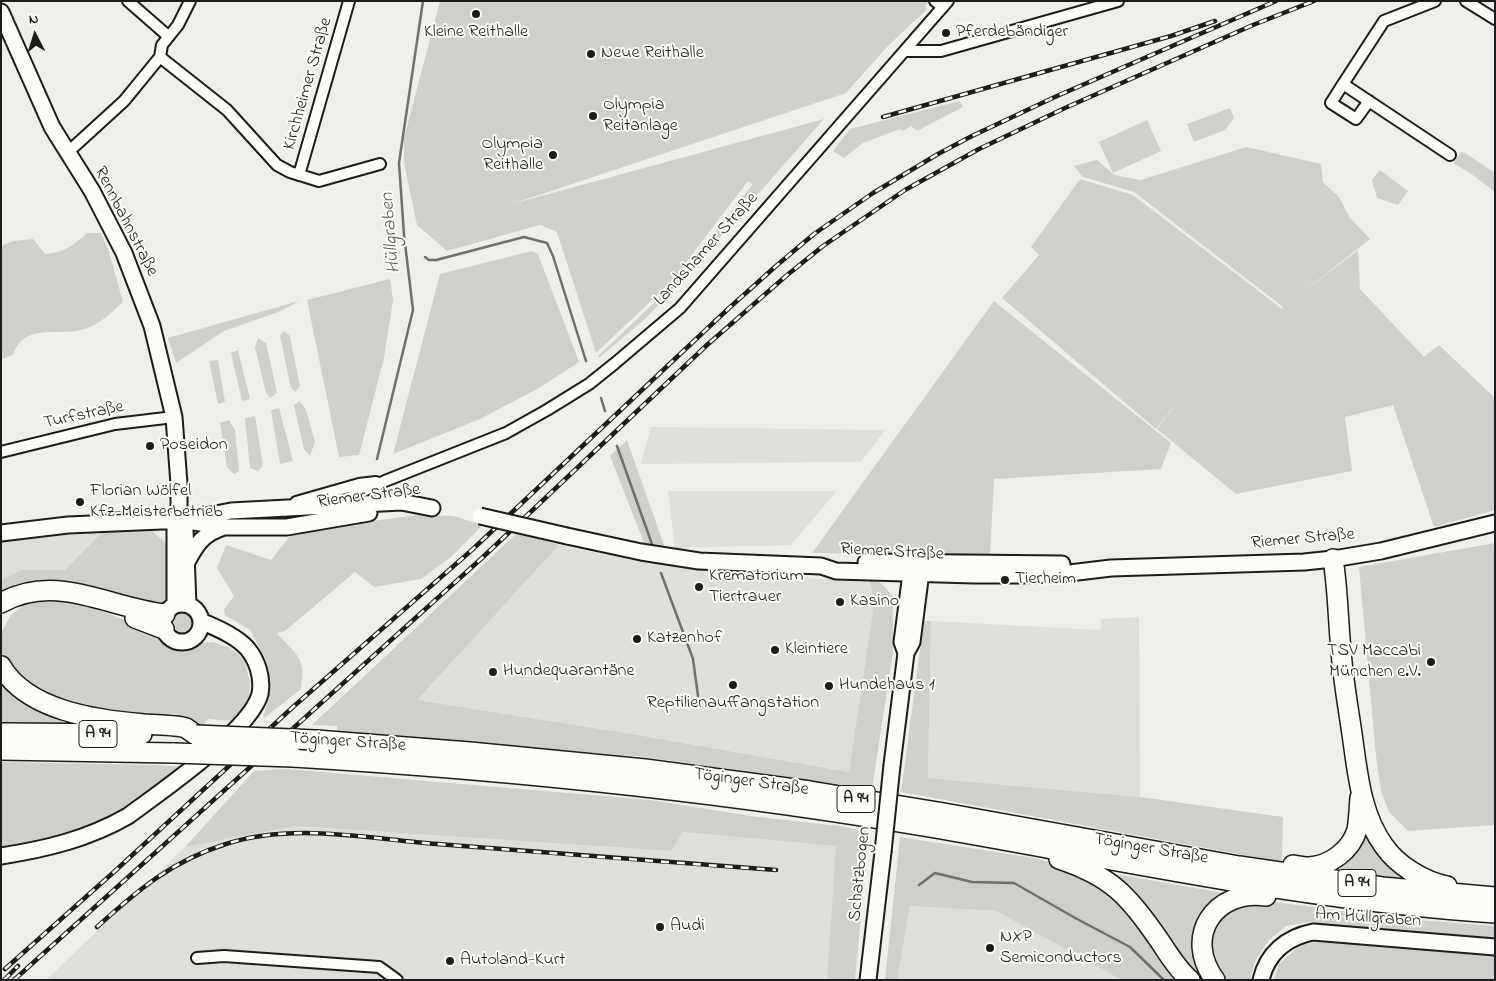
<!DOCTYPE html>
<html>
<head>
<meta charset="utf-8">
<style>
	body { margin:0 }
	#map { position:relative; width:1496px; height:981px; overflow:hidden; background:#f0eeea; font-family:"Indie Flower",sans-serif }
	canvas { display:block }
	.frame { position:absolute; inset:0; border:2px solid #1c1c1c; pointer-events:none }
	.north { position:absolute; left:10px; top:10px; width:50px; height:50px; -webkit-text-stroke:4px #fdfcf7; paint-order:stroke; rotate:355deg; font-size:14px; font-weight:700; line-height:20px; text-align:center; color:#1c1c1c }
	.north::after { content:''; display:block; margin:auto; width:18px; height:22px; background:#1c1c1c; clip-path:polygon(50% 0,100% 100%,50% 72%,0 100%) }
</style>
</head>
<body>
<div id="map">
<canvas width="1496" height="981"></canvas>
<div class="frame"></div>
<div class="north">N</div>
</div>
<script>
const ctx = document.querySelector('canvas').getContext('2d');
ctx.lineJoin = 'round';
function paint(path, color) { ctx.fillStyle = color; ctx.fill(path, 'evenodd'); }
function trace(path, color, width, dash) { ctx.strokeStyle = color; ctx.lineWidth = width; ctx.lineCap = dash ? 'butt' : 'round'; ctx.setLineDash(dash || []); ctx.stroke(path); }
function drawText(font, color, halo, rows, align = 'center') {
  ctx.font = font + ' "Indie Flower",sans-serif'; ctx.lineWidth = 4; ctx.setLineDash([]); ctx.textBaseline = 'middle'; ctx.strokeStyle = halo; ctx.fillStyle = color; for (const [text, x, y, turn = 0] of rows) {
    ctx.save(); ctx.translate(x, y); ctx.rotate((+turn || 0) * Math.PI / 180); ctx.textAlign = isNaN(turn) ? turn : align; if (halo) ctx.strokeText(text, 0, 0); ctx.fillText(text, 0, 0); ctx.restore();
  }
}
paint(new Path2D(`
	M651,427L885,430L861,462L641,464Z
	M668,491H837L791,545L675,548Z
	M103,531L65,570H21L1,580V542Z
	M559,545L650,564L652,562L701,570L753,573L804,578L870,581L874,603L849,772L632,734L416,700Z
	M1139,617L1140,797L928,778L931,621L1101,630V619Z
	M296,826L671,851L683,832L839,846L836,980H46L185,847Z
	M910,906L996,911L1122,980H897Z`), '#e0deda');
paint(new Path2D(`
	M440,1H929L925,6L927,9L887,47L846,93L512,204L824,119L678,285L645,319L599,358L598,356L675,283L753,184L748,181L671,282L596,353L557,232L540,225L447,251L417,225L404,163V138Z
	M960,101L963,107L917,131L911,126L903,131L900,129L863,143L844,158L833,151L850,129Z
	M1230,108L1234,118L1225,130L1194,142L1187,124Z
	M1147,120L1161,151L1113,173L1099,142Z
	M1246,147L1321,164L1323,182L1339,197L1350,218L1370,239L1294,299L1358,250L1360,289L1424,357L1439,345L1495,398V510L1434,527L1393,405L1345,417L1352,471L1236,494L1157,429L1182,396L1156,429L1002,298L1039,255L1031,247L1080,179L1133,195L1282,309L1283,307L1134,192L1083,177L1074,166L1097,160L1114,175L1141,180Z
	M1462,151L1495,173V192L1470,173L1453,163Z
	M1380,170L1408,191L1398,205L1377,198L1372,180Z
	M87,233H101L109,252L123,302C111,313 98,326 81,330C55,336 23,323 13,355L1,359V246L13,241L33,239L45,254C63,253 74,245 87,233Z
	M532,251L538,254L579,362L539,388L480,419L393,454L440,274Z
	M390,279L393,300L384,358L359,455L339,457L307,300Z
	M299,301L281,311L224,331L176,363L168,338Z
	M994,301L1171,443L1161,469L994,479L990,555L812,553Z
	M284,331L290,336L300,386L295,392L291,388L280,336Z
	M258,338L266,343L277,393L270,398L266,393L255,347Z
	M238,350L250,399L242,401L231,353Z
	M218,360L225,402L218,404L209,361Z
	M300,401L306,410L315,442L310,456L304,449L294,405Z
	M279,408L293,461L280,464L271,410Z
	M255,416L263,466L258,471L250,468L245,418Z
	M229,420L235,430L239,471L234,474L227,467L220,423Z
	M627,440L665,548L645,545L610,456Z
	M417,515L453,516L483,525L451,557L421,579L374,587L355,572L285,631L277,633C296,656 306,655 301,689L263,719L270,690L266,660L250,630L225,615L224,609L234,596L217,568L226,545L271,560L293,532Z
	M103,531H152L171,547L168,602L162,608L151,609L87,585L52,583L1,597V580L21,570H65Z
	M517,533L559,545L417,700L632,734L849,772L874,603L870,581H878L886,588L893,597V652L872,789L645,757L337,733V726L312,725Z
	M1495,543V825L1408,831L1389,812L1381,791L1376,756L1359,567Z
	M60,600L95,608L158,634L172,647L182,650L200,643L213,642L230,648L244,659L250,682L249,702L235,721L208,719L203,725L135,719L57,704L11,674L1,652V641L2,631L11,615L25,604Z
	M168 623a14 14 0 1 1 28 0a14 14 0 1 1-28 0Z
	M924,621H931L928,778L1140,797L1283,817L1282,862L901,792Z
	M1,677L61,715L63,723L1,724Z
	M1,762L156,765L183,767L139,804L94,830L1,851Z
	M287,769L650,800L758,817L839,826L869,832L855,980H827L836,846L683,832L671,851L296,826L185,847L254,771Z
	M1363,813L1416,881L1323,869Z
	M900,837L1034,858L1064,865L1122,902L1184,980H1122L996,911L910,906L897,980H885Z
	M1104,872L1229,894L1209,912V980H1199L1196,977Z
	M1259,900L1394,918L1495,926V941L1432,937L1309,922L1286,926L1269,940L1255,961L1250,980H1221L1217,976L1208,933L1226,908Z
	M1330,939L1495,953V980H1274L1279,964L1300,945Z`), '#d0cfcc');
trace(new Path2D(`
	M425,257L429,260H436L524,237L547,243L553,256L586,361
	M601,398L605,411
	M617,446L653,547
	M377,459L413,310L404,235L399,163L423,1
	M661,573L693,659L698,696
	M919,885L935,873L972,882L1014,883L1077,919L1130,947L1164,980`), '#706f6d', 2.5);
const street = new Path2D(`
	M128,1L168,36
	M935,1L943,7
	M1435,1L1384,21L1343,84L1450,155
	M1466,1L1495,19
	M905,51H941L1118,1
	M160,57L227,110L277,165L290,172L319,181L380,164
	M1343,84L1331,103L1356,119L1369,101
	M67,153L124,101L160,57L162,45L178,25L190,1
	M299,175L349,1
	M1,452L115,424L174,417
	M296,502L359,484L376,482
	M337,503L385,481L506,433L547,410L589,384L614,364L680,308L948,1
	M197,958L224,956L379,967L397,980`);
const secondary = new Path2D(`
	M1,12L52,127L92,191L124,253L152,326L174,417L179,484V521L175,528V605
	M179,521L185,529L188,605
	M194,522L224,527H287L369,513
	M1,533L68,525L185,520L231,511L401,502L432,508
	M567,536L641,552L699,561L821,566L836,571L974,575H1019L1061,574L1111,568L1304,562L1333,559L1381,551L1495,523
	M187,562C197,543 203,534 224,527
	M866,562L1062,564
	M163 623a19 19 0 1 1 38 0a19 19 0 1 1-38 0Z
	M906,653L902,642L912,566
	M892,765L906,653L912,642L922,564
	M1,856C46,849 88,839 128,816C159,793 251,730 260,694C263,677 257,660 247,648C235,635 216,628 201,621
	M868,980L883,852
	M1261,980C1267,953 1287,937 1313,932L1495,947`);
const highway = new Path2D(`
	M1333,559C1338,590 1338,620 1341,650C1343,681 1349,711 1353,741C1358,777 1362,816 1384,846C1397,865 1424,882 1447,886
	M1,603C57,572 108,608 165,614
	M135,618L164,629
	M1,666C27,711 97,720 144,724C154,725 178,725 186,728C189,730 193,733 196,735
	M1,733L142,734
	M316,740L470,752L645,769L810,791L944,813L1239,866L1382,887L1495,897
	M1,750L174,753
	M293,757C511,770 727,792 941,829C1125,861 1308,901 1495,913
	M1059,859C1111,876 1129,896 1159,940C1168,953 1177,969 1190,980
	M1293,865C1298,866 1304,867 1309,867C1330,866 1351,850 1357,830C1359,819 1359,809 1360,798
	M1215,980C1183,937 1214,889 1266,896`);
trace(street, '#1c1c1c', 14);
trace(secondary, '#1c1c1c', 19);
trace(highway, '#1c1c1c', 22);
trace(street, '#fdfcf7', 10);
trace(secondary, '#fdfcf7', 15);
trace(highway, '#fdfcf7', 19);
const rail = new Path2D(`
	M883,117L1171,36L1215,21
	M97,927C139,889 172,861 226,844C294,822 368,839 437,844C550,853 663,862 776,870
	M5,969L115,871L293,707L473,549L728,309L776,266L814,234L873,193L938,154L972,136L1057,96L1276,1
	M4,980L18,966
	M14,980L482,558L707,345L786,276L823,246L905,190L979,149L1065,108L1253,25L1314,1`);
trace(rail, '#1c1c1c', 4.5);
trace(rail, '#fdfcf7', 2.5, [8]);
const secondaryBridge = new Path2D(`
	M480,516L567,536
	M883,852L892,765`);
const highwayBridge = new Path2D(`
	M196,735L316,740
	M174,753L293,757`);
trace(secondaryBridge, '#1c1c1c', 19, []);
trace(highwayBridge, '#1c1c1c', 22, []);
trace(secondaryBridge, '#fdfcf7', 15);
trace(highwayBridge, '#fdfcf7', 19);
for (const [x, y, r, color] of [
	[476,14,5,"#1c1c1c"],
	[946,33,5,"#1c1c1c"],
	[591,54,5,"#1c1c1c"],
	[593,116,5,"#1c1c1c"],
	[553,155,5,"#1c1c1c"],
	[150,446,5,"#1c1c1c"],
	[80,502,5,"#1c1c1c"],
	[1005,580,5,"#1c1c1c"],
	[699,587,5,"#1c1c1c"],
	[840,602,5,"#1c1c1c"],
	[637,639,5,"#1c1c1c"],
	[775,650,5,"#1c1c1c"],
	[1431,662,5,"#1c1c1c"],
	[493,672,5,"#1c1c1c"],
	[733,685,5,"#1c1c1c"],
	[829,686,5,"#1c1c1c"],
	[660,927,5,"#1c1c1c"],
	[990,948,5,"#1c1c1c"],
	[450,961,5,"#1c1c1c"]
]) { const dot = new Path2D(); dot.arc(x, y, r, 0, 2 * Math.PI); ctx.fillStyle = color; ctx.fill(dot); trace(dot, '#fdfcf7', 2); }
for (const [x, y, w] of [
	[98,734,38],
	[856,799,38],
	[1357,883,38]
]) { const box = new Path2D(); box.roundRect(x - w / 2, y - 13.5, w, 27, 4); ctx.fillStyle = '#fdfcf7'; ctx.fill(box); trace(box, '#1c1c1c', 1); }
drawText('bold 16px', '#1c1c1c', null, [
	["A 94",98,734],
	["A 94",856,799],
	["A 94",1357,883]
]);
drawText('18px', '#1c1c1c', '#fdfcf7', [
	["Kleine Reithalle",476,33,"center"],
	["Pferdebändiger",956,33],
	["Neue Reithalle",601,54],
	["Olympia",603,106],
	["Reitanlage",603,127],
	["Olympia",543,145,"right"],
	["Reithalle",543,166,"right"],
	["Poseidon",160,446],
	["Florian Wölfel",90,492],
	["Kfz-Meisterbetrieb",90,513],
	["Krematorium",709,577],
	["Tiertrauer",709,598],
	["Tierheim",1015,580],
	["Kasino",850,602],
	["Katzenhof",647,639],
	["Kleintiere",785,650],
	["TSV Maccabi",1421,652,"right"],
	["München e.V.",1421,673,"right"],
	["Hundequarantäne",503,672],
	["Hundehaus 1",839,686],
	["Reptilienauffangstation",733,704,"center"],
	["Audi",670,927],
	["NXP",1000,938],
	["Semiconductors",1000,959],
	["Autoland-Kurt",460,961]
], 'left');
drawText('18px', '#1c1c1c', '#fdfcf7', [
	["Kirchheimer Straße",309,84,-74],
	["Rennbahnstraße",125,222,63],
	["Landshamer Straße",707,250,-48],
	["Turfstraße",84,416,-12],
	["Riemer Straße",369,497,-7],
	["Riemer Straße",1303,540,-5],
	["Riemer Straße",892,553,3],
	["Töginger Straße",348,743,4],
	["Töginger Straße",751,783,8],
	["Töginger Straße",1151,850,10],
	["Schatzbogen",861,874,-84],
	["Am Hüllgraben",1368,919,4]
]);
drawText('italic 19px', '#5b5b59', '#fdfcf7', [
	["Hüllgraben",392,233,-95]
]);
</script>
</body>
</html>
